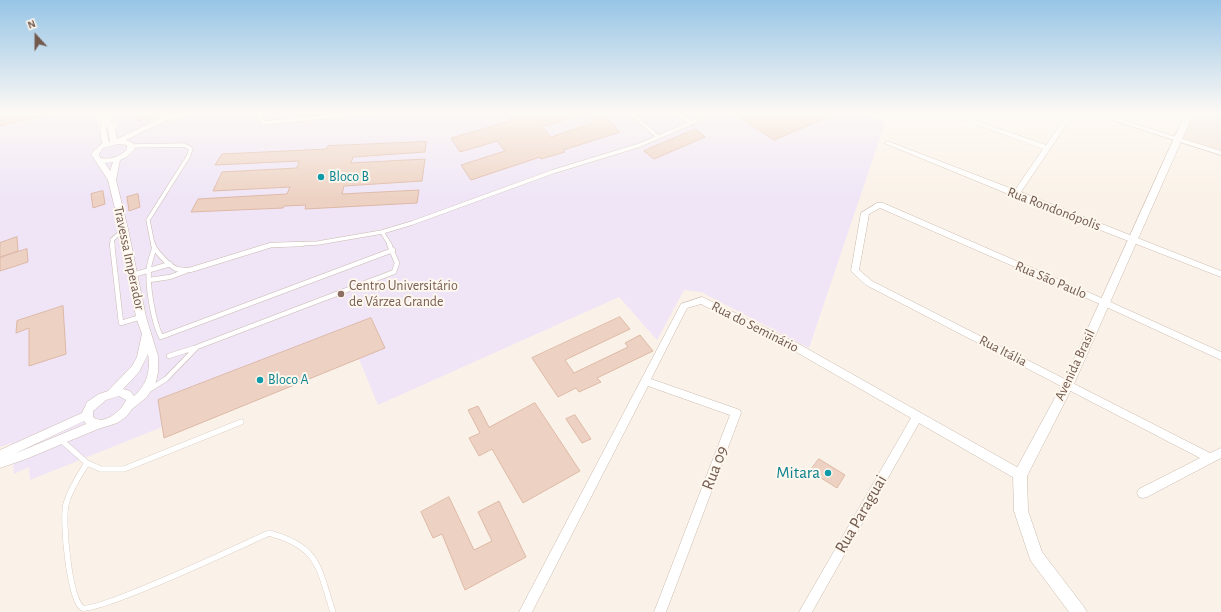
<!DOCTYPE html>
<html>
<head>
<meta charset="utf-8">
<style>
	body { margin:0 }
	#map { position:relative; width:1221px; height:612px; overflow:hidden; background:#faf2e8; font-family:"Alegreya Sans",sans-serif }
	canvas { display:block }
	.north { position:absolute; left:16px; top:16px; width:40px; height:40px; -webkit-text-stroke:3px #fdf7ee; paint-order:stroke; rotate:339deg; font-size:11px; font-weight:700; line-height:16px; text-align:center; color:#725a4f }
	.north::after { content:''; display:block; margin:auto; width:14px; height:18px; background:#725a4f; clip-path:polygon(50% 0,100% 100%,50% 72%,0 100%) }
</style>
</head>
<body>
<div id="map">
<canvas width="1221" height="612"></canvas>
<div class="north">N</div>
</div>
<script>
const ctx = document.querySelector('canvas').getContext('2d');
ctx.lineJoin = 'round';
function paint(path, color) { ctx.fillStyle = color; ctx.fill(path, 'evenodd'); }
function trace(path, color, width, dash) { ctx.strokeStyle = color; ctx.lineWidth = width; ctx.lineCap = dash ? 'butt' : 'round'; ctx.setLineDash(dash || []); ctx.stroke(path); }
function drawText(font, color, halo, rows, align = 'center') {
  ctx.font = font + ' "Alegreya Sans",sans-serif'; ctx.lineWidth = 4; ctx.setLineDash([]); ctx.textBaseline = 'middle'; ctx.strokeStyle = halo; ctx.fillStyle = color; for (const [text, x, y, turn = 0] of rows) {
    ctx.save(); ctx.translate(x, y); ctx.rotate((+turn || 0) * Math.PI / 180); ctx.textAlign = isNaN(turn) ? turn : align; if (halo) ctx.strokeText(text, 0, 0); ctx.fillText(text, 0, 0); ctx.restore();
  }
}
paint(new Path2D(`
	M1194,112H1221V151L1182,138Z`), '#f1e4d8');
paint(new Path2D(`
	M59,112H96L100,133L118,129L117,120L113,119L111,112H862L885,123L809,348L701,292L684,290L657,340L619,297L378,405L359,359L164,438L162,427L30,480L29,467L14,474L11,443L0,447V127Z`), '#efe5f7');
const building = new Path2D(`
	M6,112H24V115L36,112H58L0,126V113Z
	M139,112H171L138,121L136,113Z
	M519,112H526L532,114L540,112H600L620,132L563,150L565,152L541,159L540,157L471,180L461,165L505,151L497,141L460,152L451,138L511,121L510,119L522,115ZM586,113L596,122L551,137L542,127Z
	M832,112L834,114L774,140L733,113Z
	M696,129L705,137L654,159L644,151Z
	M426,142L425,152L353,157L351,163L425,159L422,181L344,186L342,194L419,190L417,203L305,209L306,205L284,206L283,208L191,212L198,199L287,194L290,187L213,191L222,172L297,168L299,161L215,165L222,154L327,149L328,146Z
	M103,191L105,204L93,208L91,194Z
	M138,194L140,207L129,211L127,197Z
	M17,237L18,251L0,257V243Z
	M27,249L28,262L0,271V258Z
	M63,306L66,354L29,366V328L16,333L17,321Z
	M620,317L630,329L565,360L574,373L628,347L625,343L640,335L653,351L597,378L601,382L579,392L576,388L558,397L532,358Z
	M371,318L385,348L164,438L158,400Z
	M535,403L580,471L523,503L492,449L479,456L469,438L480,433L468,410L478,406L489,427Z
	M575,415L591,439L582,443L566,419Z
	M819,459L845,475L837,488L810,471Z
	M449,497L474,550L492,541L478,512L499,501L526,557L465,590L442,534L433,538L421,512Z`);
paint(building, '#edd2c3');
trace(building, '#deb8a5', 1);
const serviceFar2 = new Path2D(`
	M258,112L263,123L376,112
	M630,112L658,137
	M676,112L691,123
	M132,146L184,145L191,149L188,157L148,220L153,245
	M382,232L390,245
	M113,245L112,240L124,229
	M279,245L318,243L382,232L412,223L552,172L640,145L698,120L700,117L693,112`);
const serviceFar1 = new Path2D(`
	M112,244L121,323L141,317
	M153,244C154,250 170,267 177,269C181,270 186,270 190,270L271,245L302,244
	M154,249C152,255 150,261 149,267C147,286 153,320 161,337L393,250
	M133,275L170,264
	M149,280L170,277L186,271
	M169,356L194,348
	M147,391L166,379L197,347L394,272L397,263L389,244`);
const service = new Path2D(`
	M61,440L87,463L101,469H124L241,422
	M87,463C79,476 70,489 66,504C62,521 69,597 82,608C101,612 242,545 269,533C320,547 318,567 333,612`);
const minor = new Path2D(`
	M102,112H108L109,118L115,127L117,139L173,112H181V113L191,112L176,120H172L171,118L126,140L133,143L135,149L127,157L120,160L116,180L128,229L146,317L158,356V372L156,382L147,397L132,409L126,417L117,423L98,429L26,459L0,468V450L82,413L87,402L99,394L108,391L132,366L137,357L142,334L136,317L120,229L108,180L91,154L99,146L102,144L100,129L103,118ZM107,125L110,142H109L106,129ZM118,144L127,145V149C120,157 111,160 100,158L99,154L103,148ZM113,162L110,171L105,163ZM148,354C151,370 147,385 134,396L130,391L123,389L139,372ZM119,396L126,400C122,411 103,426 93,417V411L106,400ZM84,421L86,424L14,454Z
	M943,112H952L1046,145L1069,112H1075L1021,192L1221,271V277L1013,196L884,143L888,141L890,142L1015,190L1043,149Z
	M1087,112H1097L1221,151V155Z
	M877,203H883L1106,300L1221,352V360L1100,304L880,208L869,214L859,270L872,281L1210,453L1221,448V458L1147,497L1143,498L1139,497L1137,493L1139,489L1200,458L866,285L851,271L861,213Z
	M702,297L797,343L1024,471L1026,475L1024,479L1020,480L1016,479L919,423L812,612H799L911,418L791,349L701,304L687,308L651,379L740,410L741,413L666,612H654L730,415L648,386L532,612H519L681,304Z`);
const tertiary = new Path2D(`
	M1186,112H1194L1074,384L1027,476L1028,511L1042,552L1084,607L1087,612H1069L1031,561L1029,556L1014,511L1013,475L1063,383Z`);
trace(serviceFar2, '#cbbaaf', 4.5);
trace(serviceFar1, '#cbbaaf', 5.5);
trace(service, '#cbbaaf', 6);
trace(minor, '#cbbaaf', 1);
trace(tertiary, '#cbbaaf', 1);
trace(serviceFar2, '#fff', 3.5);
trace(serviceFar1, '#fff', 4.5);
trace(service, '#fff', 5.5);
paint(minor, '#fff');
paint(tertiary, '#fff');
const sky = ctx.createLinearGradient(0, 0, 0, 198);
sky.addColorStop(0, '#97c5e6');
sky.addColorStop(0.57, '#fdf9f5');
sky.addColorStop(1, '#fdf9f500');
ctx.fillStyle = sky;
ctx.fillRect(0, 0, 1221, 198);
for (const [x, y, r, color] of [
	[321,177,4,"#0f9aa8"],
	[341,294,4,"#8d6e63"],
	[260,380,4,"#0f9aa8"],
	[828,473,4,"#0f9aa8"]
]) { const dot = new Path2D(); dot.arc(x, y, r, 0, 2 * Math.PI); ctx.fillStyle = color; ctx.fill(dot); trace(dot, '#fdf7ee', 1.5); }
drawText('14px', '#0d838f', '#fdf7ee', [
	["Bloco B",329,177],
	["Bloco A",268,380]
], 'left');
drawText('14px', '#725a4f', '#fdf7ee', [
	["Rua Rondonópolis",1054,209,21],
	["Travessa Imperador",129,258,78],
	["Rua São Paulo",1051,280,23],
	["Rua do Seminário",755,327,27],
	["Rua Itália",1003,351,27],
	["Avenida Brasil",1075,365,-65]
]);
drawText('14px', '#785e54', '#fdf7ee', [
	["Centro Universitário",349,286],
	["de Várzea Grande",349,302]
], 'left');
drawText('17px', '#725a4f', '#fdf7ee', [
	["Rua 09",715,468,-69],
	["Rua Paraguai",861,514,-60]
]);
drawText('17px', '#0d838f', '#fdf7ee', [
	["Mitara",820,473]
], 'right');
</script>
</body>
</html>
